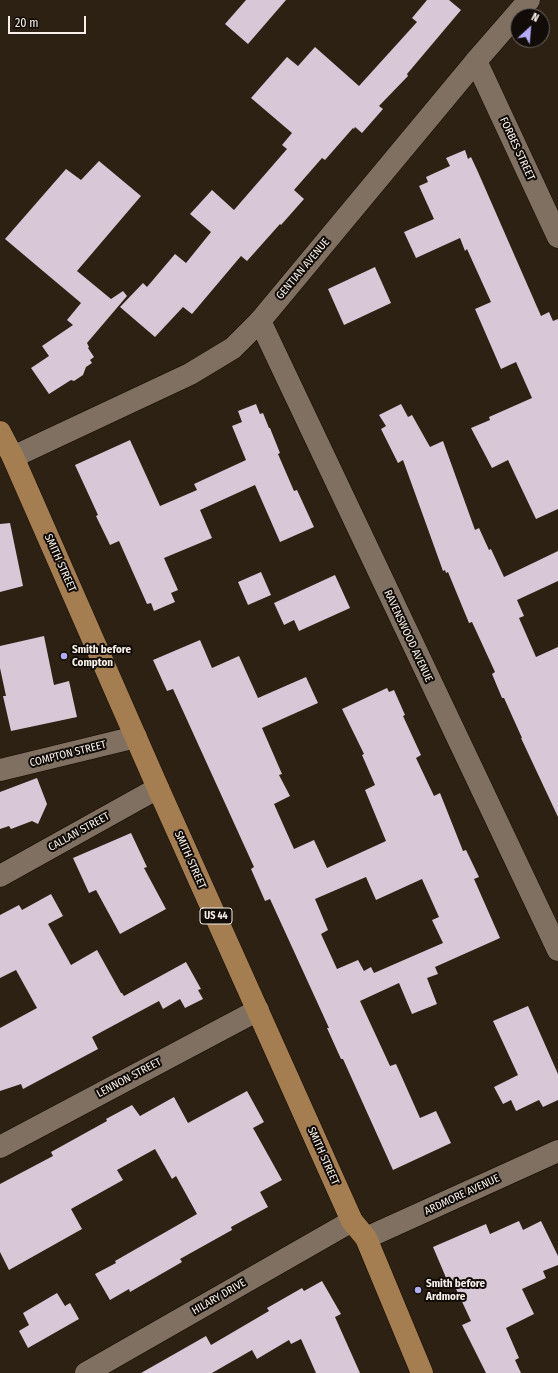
<!DOCTYPE html>
<html>
<head>
<meta charset="utf-8">
<style>
	body { margin:0 }
	#map { position:relative; width:558px; height:1373px; overflow:hidden; background:#2d2114; font-family:"Fira Sans Condensed",sans-serif }
	canvas { display:block }
	.north { position:absolute; left:510px; top:8px; width:40px; height:40px; box-sizing:border-box; background:#110c07; border:1px solid #6d6761; border-radius:50%; rotate:26deg; font-size:11px; font-weight:700; line-height:16px; text-align:center; color:#f8f0e8 }
	.north::after { content:''; display:block; margin:auto; width:14px; height:18px; background:#b5acf8; clip-path:polygon(50% 0,100% 100%,50% 72%,0 100%) }
	.scale { position:absolute; left:8px; top:16px; width:78px; height:18px; box-sizing:border-box; border:2px solid #f8f0e8; border-top:0; padding-left:5px; font-size:12px; line-height:14px; white-space:nowrap; color:#f8f0e8; -webkit-text-stroke:3px #110c07; paint-order:stroke }
</style>
</head>
<body>
<div id="map">
<canvas width="558" height="1373"></canvas>
<div class="north">N</div>
<div class="scale">20 m</div>
</div>
<script>
const ctx = document.querySelector('canvas').getContext('2d');
ctx.lineJoin = 'round';
function paint(path, color) { ctx.fillStyle = color; ctx.fill(path, 'evenodd'); }
function trace(path, color, width, dash) { ctx.strokeStyle = color; ctx.lineWidth = width; ctx.lineCap = dash ? 'butt' : 'round'; ctx.setLineDash(dash || []); ctx.stroke(path); }
function drawText(font, color, halo, rows, align = 'center') {
  ctx.font = font + ' "Fira Sans Condensed",sans-serif'; ctx.lineWidth = 4; ctx.setLineDash([]); ctx.textBaseline = 'middle'; ctx.strokeStyle = halo; ctx.fillStyle = color; for (const [text, x, y, turn = 0] of rows) {
    ctx.save(); ctx.translate(x, y); ctx.rotate((+turn || 0) * Math.PI / 180); ctx.textAlign = isNaN(turn) ? turn : align; if (halo) ctx.strokeText(text, 0, 0); ctx.fillText(text, 0, 0); ctx.restore();
  }
}
paint(new Path2D(`
	M246,0H286L248,44L225,24Z
	M427,0H449L461,10L407,74L408,76L379,106L383,109L362,133L355,127L354,129L353,128L325,160L322,158L294,190L304,199L281,225L280,224L247,261L241,256L192,314L183,307L155,337L120,307L143,283L147,287L175,254L186,263L211,232L190,214L212,190L234,210L287,149L282,145L292,133L251,98L287,57L298,66L315,47L359,86L417,22L412,18Z
	M465,150L468,159L471,157L478,172L541,316L549,312L553,321L558,319V509L536,519L508,460L492,468L471,428L490,420L489,417L532,398L516,362L501,369L475,309L491,302L467,249L465,251L460,238L416,258L404,232L434,219L419,186L428,182L426,177L450,166L446,158Z
	M99,161L141,196L77,271L111,299L123,291L127,296L87,343L89,347L88,348L94,357L90,360L92,363L86,367L83,375L74,381L71,380L49,394L31,368L49,356L42,346L73,325L67,320L81,303L5,239L66,169L81,180Z
	M375,267L391,303L344,325L328,289Z
	M256,404L260,414L263,413L269,428H270L280,453L278,454L294,491L297,490L314,527L280,542L255,485L200,510L212,538L164,558L178,590L171,593L175,602L154,611L151,603L147,604L119,541L110,545L96,516L98,515L75,465L130,440L160,506L197,490L194,484L246,460L232,426L242,422L238,411Z
	M401,404L408,417L412,415L430,447L443,441L475,530L479,528L489,550L491,549L504,577L558,551V581L517,600L524,616L519,618L536,657L558,647V817L521,738H522L504,698H502L492,674L495,672L472,622L469,623L448,572L446,573L445,570L443,571L403,460L398,463L381,429L386,426L379,415Z
	M10,523L23,586L0,592V524Z
	M261,572L271,595L248,605L238,582Z
	M335,575L350,608L299,631L294,620L284,625L274,603Z
	M44,636L54,685L69,681L77,717L11,731L3,696H6L0,668V646Z
	M200,640L212,668L239,656L258,698L306,677L318,703L262,728L282,774L279,775L290,796L274,804L294,849L314,840L327,868L386,841L365,790L375,785L362,755L364,754L342,709L387,688L389,692L394,690L405,715L403,716L421,755L416,758L434,796L440,793L463,851L466,850L479,877L474,879L500,938L435,967L438,974L427,978L437,1004L412,1014L399,983L360,1001L390,1066L396,1064L420,1118L436,1111L451,1143L393,1170L343,1059H341L327,1028H329L270,899L265,901L251,869L254,867L173,689L167,691L153,660ZM366,877L376,900L422,879L439,917L432,920L443,943L374,973L371,967L364,971L358,960L337,969L321,934L328,930L315,899Z
	M37,778L47,804L38,824L32,821L11,829L9,826L0,829V792Z
	M131,833L147,867L144,868L166,909L120,934L96,890L89,893L73,858Z
	M51,894L63,916L48,924L71,965L97,950L121,993H122L124,996L186,962L201,989L198,990L203,999L185,1008L180,999L163,1009L159,1001L92,1037L98,1049L23,1089L21,1084L0,1091V1028L37,1008L16,970L0,978V915L19,905L22,910Z
	M528,1006L558,1074V1100L543,1107L539,1100L516,1111L511,1100L503,1104L494,1087L518,1075L493,1021Z
	M247,1091L264,1122L253,1128L282,1180L260,1192L268,1207L231,1227L232,1230L180,1259L182,1262L130,1292L129,1289L110,1300L95,1274L116,1263L115,1261L197,1214L176,1176L172,1179L155,1149L117,1170L123,1180L71,1209L82,1229L9,1270L0,1252V1184L53,1156L51,1152L107,1121L106,1119L132,1105L140,1116L174,1097L188,1123Z
	M519,1221L523,1230L541,1221L558,1256V1265L543,1271L546,1278L522,1289L534,1314L506,1328L519,1358L515,1360L521,1373H486L462,1325L471,1321L451,1278L447,1280L433,1247L486,1224L490,1234Z
	M322,1281L341,1314L335,1317L360,1373H316L301,1339L291,1344L289,1340L257,1359L252,1350L212,1373H141L206,1336L211,1345L269,1311L267,1308L302,1288L304,1291Z
	M57,1293L65,1306L70,1303L79,1319L28,1348L19,1331L29,1325L23,1313Z`), '#d7c7d7');
const minor = new Path2D(`
	M476,61L558,237
	M260,321L558,950
	M0,770L136,737
	M0,876L158,788
	M0,1147L258,1010
	M366,1238L558,1151
	M86,1373L352,1221`);
const tertiary = new Path2D(`
	M13,457L190,374L233,348L260,321L476,61L529,0`);
const primary = new Path2D(`
	M0,432L13,457L158,788L352,1221L366,1238L422,1373`);
trace(minor, '#150a02', 23);
trace(tertiary, '#150a02', 23);
trace(primary, '#150a02', 23);
trace(minor, '#7f7062', 22);
trace(tertiary, '#7f7062', 22);
trace(primary, '#a47d50', 22);
for (const [x, y, r, color] of [
	[64,656,4,"#b5acf8"],
	[418,1290,4,"#b5acf8"]
]) { const dot = new Path2D(); dot.arc(x, y, r, 0, 2 * Math.PI); ctx.fillStyle = color; ctx.fill(dot); trace(dot, '#110c07', 1.5); }
for (const [x, y, w] of [
	[216,916,32]
]) { const box = new Path2D(); box.roundRect(x - w / 2, y - 8, w, 16, 3); ctx.fillStyle = '#110c07'; ctx.fill(box); trace(box, '#f8f0e8', 1); }
drawText('bold 10px', '#f8f0e8', null, [
	["US 44",216,916]
]);
drawText('11px', '#f8f0e8', '#110c07', [
	["FORBES STREET",517,149,65],
	["GENTIAN AVENUE",303,269,-50],
	["SMITH STREET",60,563,66],
	["RAVENSWOOD AVENUE",408,636,65],
	["COMPTON STREET",68,754,-14],
	["CALLAN STREET",79,832,-29],
	["SMITH STREET",190,860,66],
	["LENNON STREET",129,1078,-28],
	["SMITH STREET",323,1156,66],
	["ARDMORE AVENUE",462,1195,-25],
	["HILARY DRIVE",219,1297,-30]
]);
drawText('bold 11px', '#f8f0e8', '#110c07', [
	["Smith before",72,650],
	["Compton",72,663],
	["Smith before",426,1284],
	["Ardmore",426,1297]
], 'left');
</script>
</body>
</html>
